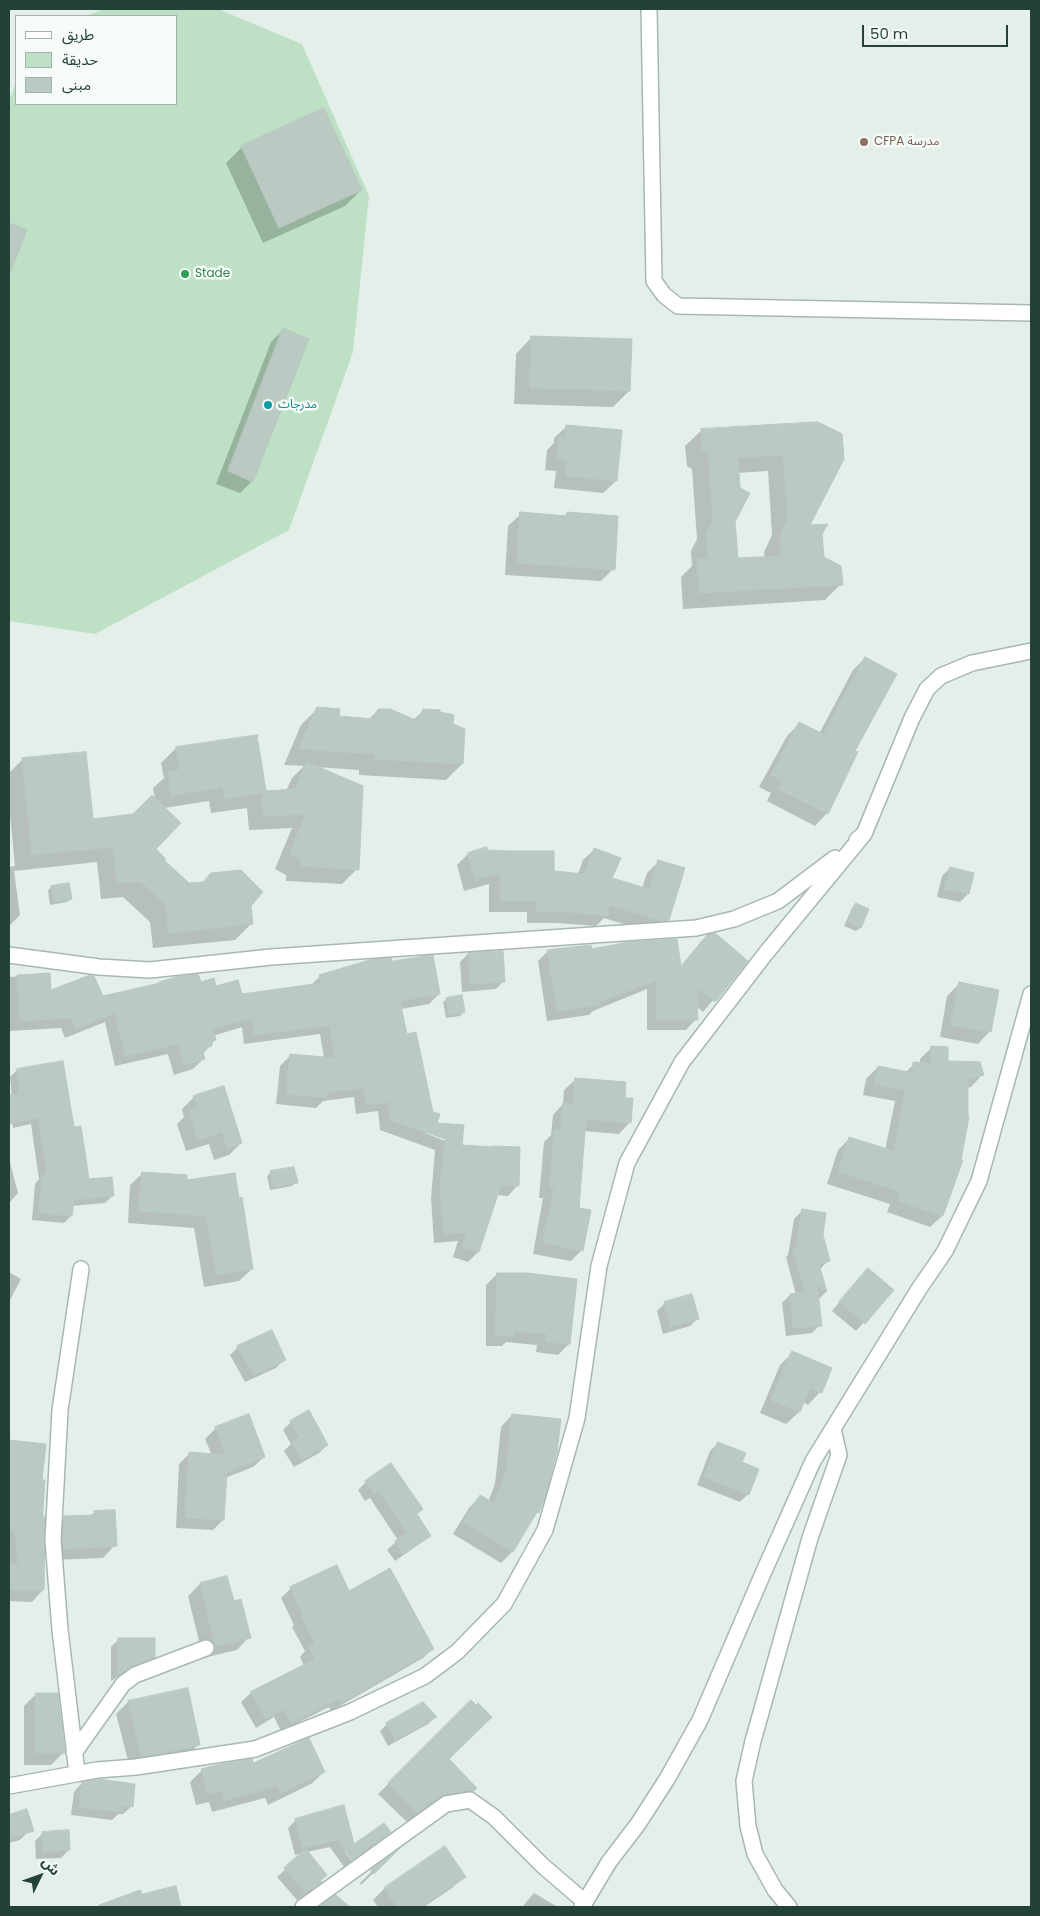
<!DOCTYPE html>
<html>
<head>
<meta charset="utf-8">
<style>
	body { margin:0 }
	#map { position:relative; width:1040px; height:1916px; overflow:hidden; background:#e5efea; font-family:Poppins,"Noto Sans Arabic",sans-serif }
	canvas { display:block }
	.frame { position:absolute; inset:0; border:10px solid #234237; pointer-events:none }
	.legend { position:absolute; left:15px; top:15px; width:162px; height:90px; box-sizing:border-box; background:#f6fbf8; border:1px solid #a2b1ab; margin:0; padding:6px 9px; list-style:none; font-size:15px; color:#234237 }
	.legend li { display:flex; align-items:center; gap:10px; height:25px }
	.legend b { width:25px; border:1px solid #a2b1ab }
	.north { position:absolute; left:15px; top:1851px; width:50px; height:50px; -webkit-text-stroke:4px #f6fbf8; paint-order:stroke; rotate:48deg; font-size:14px; font-weight:700; line-height:20px; text-align:center; color:#234237 }
	.north::after { content:''; display:block; margin:auto; width:18px; height:22px; background:#234237; clip-path:polygon(50% 0,100% 100%,50% 72%,0 100%) }
	.scale { position:absolute; left:862px; top:25px; width:146px; height:22px; box-sizing:border-box; border:2px solid #234237; border-top:0; padding-left:6px; font-size:15px; line-height:18px; white-space:nowrap; color:#234237; -webkit-text-stroke:4px #f6fbf8; paint-order:stroke }
</style>
</head>
<body>
<div id="map">
<canvas width="1040" height="1916"></canvas>
<div class="frame"></div>
<ul class="legend">
<li><b style="height:6px;background:#fff"></b>طريق</li>
<li><b style="height:14px;background:#bee0c5"></b>حديقة</li>
<li><b style="height:14px;background:#bacac3"></b>مبنى</li>
</ul>
<div class="north">ش</div>
<div class="scale">50 m</div>
</div>
<script>
const ctx = document.querySelector('canvas').getContext('2d');
ctx.lineJoin = 'round';
function paint(path, color) { ctx.fillStyle = color; ctx.fill(path, 'evenodd'); }
function trace(path, color, width, dash) { ctx.strokeStyle = color; ctx.lineWidth = width; ctx.lineCap = dash ? 'butt' : 'round'; ctx.setLineDash(dash || []); ctx.stroke(path); }
function drawText(font, color, halo, rows, align = 'center') {
  ctx.font = font + ' Poppins,"Noto Sans Arabic",sans-serif'; ctx.lineWidth = 5; ctx.setLineDash([]); ctx.textBaseline = 'middle'; ctx.strokeStyle = halo; ctx.fillStyle = color; for (const [text, x, y, turn = 0] of rows) {
    ctx.save(); ctx.translate(x, y); ctx.rotate((+turn || 0) * Math.PI / 180); ctx.textAlign = isNaN(turn) ? turn : align; if (halo) ctx.strokeText(text, 0, 0); ctx.fillText(text, 0, 0); ctx.restore();
  }
}
paint(new Path2D(`
	M104,9H218L302,44L369,196L353,352L289,530L95,634L9,621V101L16,82V104H176V16H86Z`), '#bee0c5');
paint(new Path2D(`
	M242,147L361,190L345,206L263,243L226,163Z
	M283,330L252,481L240,493L216,484L271,342Z
	M532,337L629,391L613,407L514,404L516,354Z
	M818,423L808,526L821,534L823,558L841,584L825,600L683,609L681,577L692,566L691,551L697,539L692,469L687,466L685,446L702,430ZM768,471L772,535L764,552L765,558L736,560L734,522L737,473Z
	M567,426L616,481L603,493L554,488L556,471L545,470L547,450L554,443V438Z
	M567,513L613,569L601,581L505,575L508,526L521,514L564,517Z
	M865,658L854,752L827,813L815,826L767,801L771,793L759,787L787,736L799,724L819,734L853,670Z
	M317,709L338,717L369,719L378,710L413,720L423,711L451,724L462,764L446,780L359,775V770L316,767L357,869L342,884L286,881V875L275,869L292,828L249,830L247,808L211,813L209,801L164,808L154,849L164,861L188,884L250,905L251,924L235,940L153,948L150,922L123,897L101,899L97,862L14,871L20,915L9,926V867L15,866L9,804V773L22,760L85,753L92,820L133,816L155,799L153,788L164,778L161,763L176,748L255,741L265,792L286,791L292,778L304,766L284,765L301,725Z
	M486,849V851L553,872L578,874L583,860L595,849L611,879L642,888L647,873L658,862L668,920L657,931L650,932L604,918L596,926L557,923H527V912H489V884L464,891L457,865L468,854Z
	M950,868L968,894L960,902L937,897L942,876Z
	M51,887L71,899L67,902L50,905L48,891Z
	M856,904L868,910L860,928L856,931L844,926L852,908Z
	M548,951H591L680,968L746,961L703,1012L696,1006V1019L686,1030H647V989L593,1011L589,1015L547,1021L538,961Z
	M468,954L504,981L496,989L462,992L460,962Z
	M391,963L439,994L429,1004L401,1009L406,1035L435,1124L461,1146L518,1185L508,1196L496,1195L478,1252L468,1262L453,1257L458,1241L434,1243L431,1198L435,1150L380,1130L378,1111L356,1114L354,1097L323,1101L316,1108L276,1104L280,1066L290,1056L324,1058L320,1034L244,1044L242,1027L213,1036L215,1040L202,1055L203,1059L193,1069L174,1075L168,1054L115,1066L105,1022L65,1038L61,1028L9,1031V977L49,975L50,992L102,998L157,985L160,983L200,984L242,995L310,986L320,976ZM425,1133H431L451,1140L450,1143Z
	M959,984L990,1031L978,1044L940,1037L947,996Z
	M447,999L464,1012L460,1016L446,1018L443,1002Z
	M932,1047L947,1062L982,1075L971,1087L967,1088L959,1161H961L942,1216L930,1227L887,1212L890,1204L827,1184L838,1150L849,1139L885,1150L895,1101L863,1095L866,1079L878,1067L905,1073L914,1064H920V1059Z
	M17,1070L73,1129L88,1180L112,1196L105,1203L72,1206L71,1216L64,1223L32,1220L35,1184L39,1179L31,1124L13,1128L10,1112L13,1109L10,1077Z
	M576,1079L623,1099L630,1122L619,1134L584,1131L578,1209L582,1250L571,1261L533,1254L543,1198H539L544,1142L551,1135L553,1115L563,1104L564,1090Z
	M194,1097L241,1143L229,1155L214,1160L209,1144L186,1151L177,1124L184,1117L182,1109Z
	M9,1159L18,1193L9,1203Z
	M271,1172L296,1182L292,1186L270,1190L267,1176Z
	M143,1173L185,1182L252,1269L239,1281L204,1287L194,1228L128,1223L130,1185Z
	M802,1211L821,1235L828,1261L820,1269L826,1292L818,1300L820,1325L812,1333L786,1336L782,1303L790,1295H796L786,1257L788,1255L794,1219Z
	M9,1272L21,1279L9,1302Z
	M497,1274L569,1344L558,1355L536,1352L537,1345L506,1342L502,1346H486V1285Z
	M860,1278L892,1290L856,1331L832,1311Z
	M665,1303L698,1318L690,1326L663,1334L657,1311Z
	M238,1347L284,1360L276,1368L245,1382L230,1355Z
	M793,1352L820,1392L808,1405L803,1402L799,1412L786,1424L760,1413L780,1365Z
	M512,1415L538,1512L533,1517L512,1552L501,1563L453,1534L469,1508L480,1496L488,1502L495,1484L501,1427Z
	M291,1422L327,1445L319,1453L294,1467L284,1451L291,1444L283,1430Z
	M216,1428L264,1457L253,1467L225,1478L223,1520L213,1530L176,1528L179,1464L190,1453L212,1455L205,1439Z
	M9,1441L44,1446L40,1481L43,1590L32,1602L9,1601Z
	M718,1443L741,1463L748,1494L740,1502L697,1485L710,1451Z
	M366,1482L416,1515L429,1535L421,1543L395,1561L387,1550L398,1540L370,1498L365,1501L358,1490Z
	M95,1512L115,1545L103,1558L51,1560L52,1530L64,1517L90,1516Z
	M200,1584L233,1602L249,1637L237,1650L203,1658L188,1596Z
	M291,1588L348,1592L432,1649L423,1658L331,1711L329,1707L281,1731L274,1717L256,1728L241,1702L251,1693L304,1666L300,1657L305,1651L292,1627L294,1625L281,1598Z
	M119,1639L153,1657L145,1665L122,1674L111,1681V1647Z
	M36,1694L63,1753L51,1765H24V1706Z
	M128,1702L198,1745L186,1757L130,1768L116,1714Z
	M471,1702L447,1759L475,1788L462,1801L458,1800L430,1806L407,1822L378,1794Z
	M435,1717L428,1724L388,1746L380,1731L387,1724Z
	M252,1765L324,1772L311,1784L268,1805L265,1798L212,1812L209,1802L196,1805L190,1782L202,1770Z
	M82,1783L132,1806L123,1814H118L112,1820L71,1815L74,1792Z
	M24,1812L28,1832L20,1840L9,1843V1816Z
	M296,1820L353,1846L389,1832L381,1840L354,1860L347,1850L345,1852L352,1861L344,1867L330,1847L307,1852L320,1882L312,1890L297,1900L277,1877L303,1853L295,1855L288,1828Z
	M43,1833L69,1850L61,1858L36,1859L35,1841Z
	M444,1848L464,1876L452,1888L424,1907H378L373,1900L384,1889Z
	M387,1860L361,1885L360,1883L372,1871Z
	M175,1888L179,1907H99L141,1895Z
	M534,1893L556,1906V1907H522Z`), '#0003');
const building = new Path2D(`
	M324,108L362,190L279,228L241,146Z
	M9,223L27,230L10,273H9Z
	M283,328L309,339L253,482L228,471Z
	M531,336L632,339L630,391L530,388Z
	M818,422L842,434L844,459L810,525L828,524L822,534L824,557L841,566L843,585L699,593L697,559H708L706,534L713,522L708,452L702,450L701,429ZM783,455L788,518L780,534L781,556L738,558L735,522L750,493L740,488L738,458Z
	M566,425L622,430L617,481L566,476L567,460L557,458L559,436L565,437Z
	M520,512L567,516V512L618,516L615,570L517,563Z
	M865,657L897,674L855,751L858,752L828,814L778,789L783,781L771,775L799,722L823,734Z
	M317,707L340,709L339,716L373,719L378,709H390L418,721L423,709L440,710V712L454,715L453,724L465,729L463,764L375,759V754L299,749Z
	M258,735L257,740L258,741L266,791L295,789L307,762L363,786L359,870L300,866L301,860L289,854L306,814L263,816L262,793L225,799L223,787L171,795L168,772L179,770L176,747Z
	M86,752L93,819L133,814L152,795L181,823L156,849L165,858V861L189,883L203,882L211,873L241,870L263,892L251,906L253,924L168,933L166,905L140,881L117,883L113,847L32,855L22,758Z
	M487,847V850L510,851H554V871L584,874L594,848L621,858L612,878L649,889L658,860L685,868L669,920L662,921L609,905L608,916L569,912H537V901H500V873L475,880L468,853Z
	M950,867L974,873L969,894L945,889Z
	M69,883L72,899L54,902L51,886Z
	M856,903L869,909L861,928L847,922Z
	M715,933L748,961L715,1002L697,988L698,1020H657V980L600,1002L601,1005L557,1011L547,950L591,945L592,949L629,942L677,939L681,966L707,935Z
	M503,951L505,982L470,984L468,953Z
	M433,955L440,994L400,1001L407,1034L416,1032L433,1112L440,1114L437,1123L464,1125L462,1145L493,1147V1146L520,1147L519,1186L501,1185L479,1252L462,1247L467,1232L444,1234L440,1187L445,1139L390,1120L388,1102L366,1105L364,1088L328,1092V1098L286,1094L290,1054L335,1058L330,1025L254,1035L252,1018L213,1029L216,1040H212V1046L202,1049L205,1059L184,1065L178,1044L125,1056L115,1013L76,1028L71,1018L20,1021L17,975L50,973L51,990L90,975L94,976L103,996L160,983L159,982L176,977L198,974L201,982L214,978L216,986L238,980L242,994L321,983L319,975L373,959L391,958L392,961Z
	M959,982L999,990L991,1032L951,1025Z
	M462,995L465,1012L449,1015L446,998Z
	M931,1046L948,1047V1061L980,1062L984,1075L968,1079V1117H969L961,1160H963L943,1216L898,1201L901,1192L838,1172L849,1137L894,1151L905,1090L874,1084L878,1066L913,1073V1062L931,1063Z
	M63,1061L74,1127L81,1126L89,1179L112,1177L114,1196L74,1200L72,1216L39,1213L42,1175H47L38,1117L9,1124V1095L19,1094L17,1069Z
	M575,1078L626,1082L625,1098H633L631,1123L586,1119L579,1208L591,1210L583,1251L543,1243L554,1188L550,1187L554,1130H561L563,1103L573,1104Z
	M224,1086L242,1143L227,1148L222,1132L198,1140L189,1111L197,1108L193,1096Z
	M294,1167L298,1183L274,1187L270,1171Z
	M142,1172L187,1175V1180L235,1173L239,1198L242,1197L253,1269L216,1275L206,1216L139,1211Z
	M802,1209L826,1213L823,1235L830,1261L819,1264L827,1292L817,1284L822,1326L793,1328L790,1294L805,1292L793,1248L796,1247Z
	M868,1268L894,1290L865,1324L839,1302Z
	M497,1273H527L577,1279L570,1344L546,1342L547,1334L514,1331V1336L496,1335Z
	M692,1294L699,1319L671,1327L664,1302Z
	M272,1330L286,1360L254,1375L237,1346Z
	M792,1351L832,1368L822,1393L810,1388L800,1412L771,1400Z
	M309,1410L328,1445L302,1460L291,1442L300,1437L290,1421Z
	M249,1414L265,1457L227,1472L224,1520L185,1518L189,1452L226,1455L215,1427Z
	M512,1414L561,1419L557,1452L545,1497L539,1513L537,1512L513,1552L463,1522L480,1495L494,1503L506,1472Z
	M9,1440L46,1444L42,1480H45L43,1510V1517H45L44,1590H9V1563L18,1564L15,1532L9,1531Z
	M718,1442L746,1453L742,1462L759,1469L749,1495L704,1477Z
	M391,1463L423,1509L417,1514L431,1536L403,1554L395,1541L407,1533L379,1491L374,1494L365,1481Z
	M115,1510L117,1546L63,1549L64,1516L94,1515V1511Z
	M337,1565L349,1591L390,1568L434,1649L341,1703L339,1699L291,1723L284,1709L266,1719L250,1692L315,1659L308,1646L315,1643L301,1616L303,1615L290,1587Z
	M227,1576L234,1601L241,1599L251,1638L215,1646L200,1583Z
	M118,1638H155V1658L118,1674Z
	M188,1688L200,1745L142,1757L128,1701Z
	M36,1693H58L65,1753H36Z
	M471,1700L476,1705L478,1703L492,1717L449,1759L477,1788L473,1792L468,1791L441,1796L417,1813L388,1783Z
	M423,1702L437,1717L395,1740L386,1723Z
	M309,1738L325,1772L281,1793L277,1786L224,1801L222,1791L208,1794L201,1769L221,1764L252,1759L253,1763Z
	M98,1779L135,1784L133,1807L122,1805V1812L79,1807L82,1782Z
	M344,1805L354,1844L384,1823L391,1832L352,1860L338,1840L302,1848L295,1819Z
	M27,1809L34,1831L9,1838V1815Z
	M69,1830L70,1850L43,1852L42,1832Z
	M445,1846L466,1877L421,1907H397L384,1888Z
	M400,1848L374,1874L371,1870Z
	M306,1849L327,1875L320,1881L322,1882L306,1893L284,1868Z
	M176,1886L181,1907H99V1905L140,1890L142,1894Z
	M336,1895L350,1907H319Z`);
paint(building, '#bacac3');
trace(building, '#b7c9c0', 1);
const minor = new Path2D(`
	M649,9L654,281L664,295L678,306L1031,313
	M857,840L864,834L912,718L927,689L941,676L972,663L1031,651
	M9,955L99,967L150,970L271,957L696,928L734,919L778,901L835,858
	M74,1753L123,1684L135,1675L206,1648
	M77,1773L60,1630L53,1540L60,1410L81,1269
	M9,1786L97,1770L136,1767L255,1749L350,1712L425,1676L457,1652L504,1604L545,1530L577,1418L599,1266L627,1163L682,1062L766,953L864,834
	M303,1907L446,1804L470,1800L494,1817L543,1866L585,1902
	M789,1907L775,1890L755,1854L748,1826L744,1781L753,1741L810,1538L839,1455L833,1429`);
const tertiary = new Path2D(`
	M582,1907L609,1862L638,1824L667,1779L700,1720L761,1578L813,1461L919,1289L945,1251L979,1181L1031,994`);
trace(minor, '#a7b8b1', 18);
trace(tertiary, '#a7b8b1', 18);
trace(minor, '#fff', 15);
trace(tertiary, '#fff', 15);
for (const [x, y, r, color] of [
	[864,142,5,"#8d6e63"],
	[185,274,5,"#2e9e5b"],
	[268,405,5,"#0f9aa8"]
]) { const dot = new Path2D(); dot.arc(x, y, r, 0, 2 * Math.PI); ctx.fillStyle = color; ctx.fill(dot); trace(dot, '#f6fbf8', 2); }
drawText('12px', '#785e54', '#f6fbf8', [
	["CFPA مدرسة",874,142]
], 'left');
drawText('12px', '#27864d', '#f6fbf8', [
	["Stade",195,274]
], 'left');
drawText('12px', '#0d838f', '#f6fbf8', [
	["مدرجات",278,405]
], 'left');
</script>
</body>
</html>
